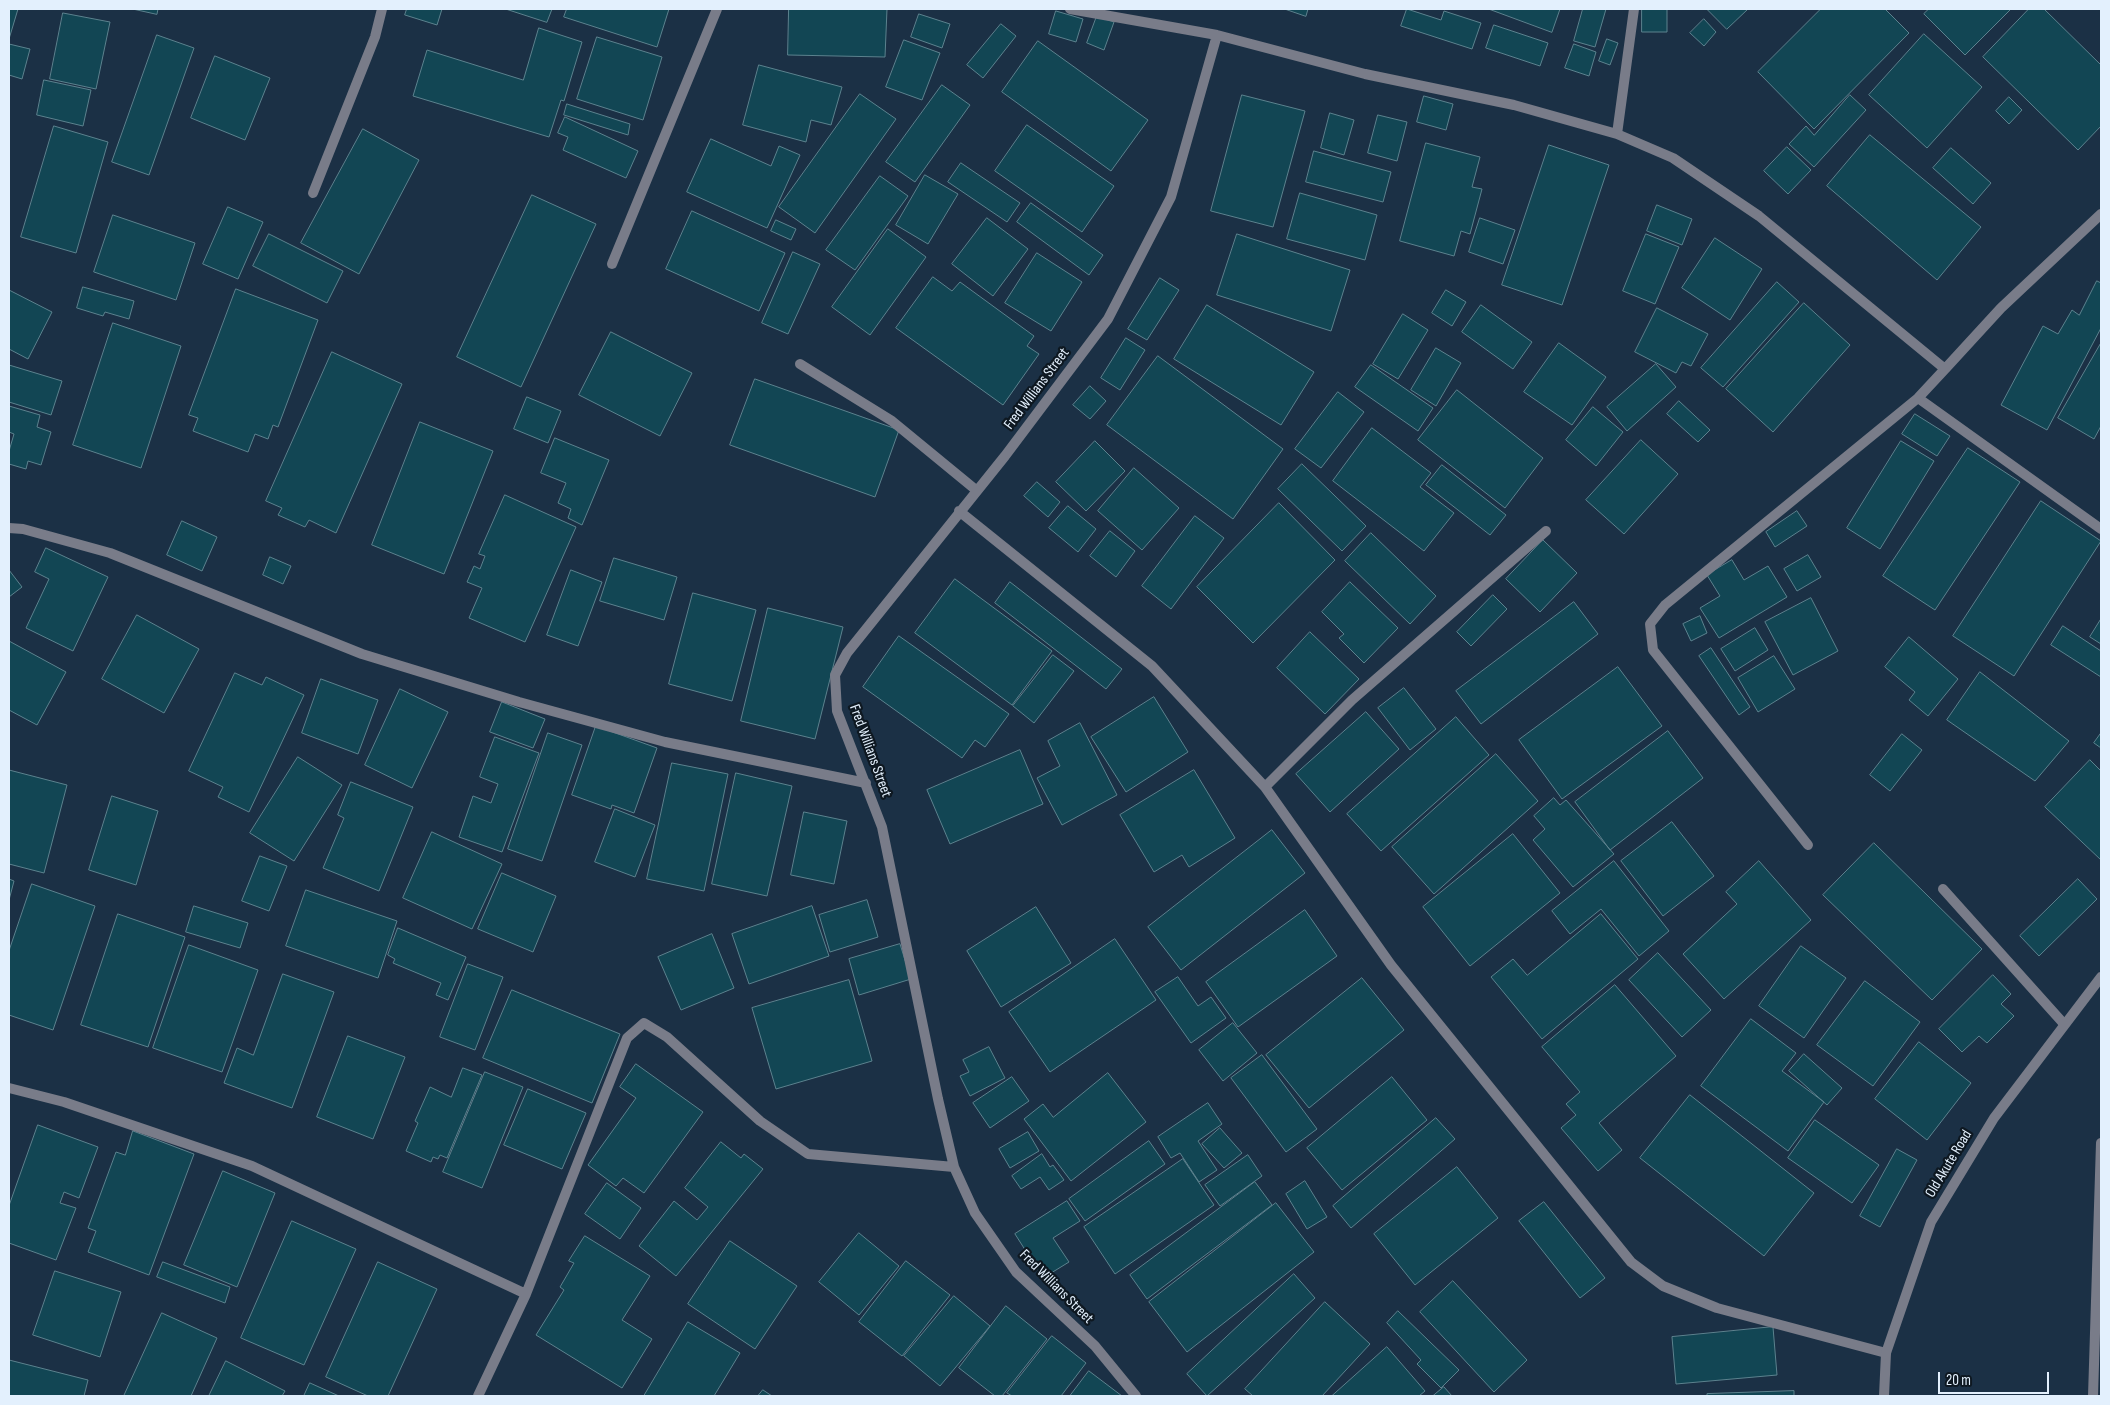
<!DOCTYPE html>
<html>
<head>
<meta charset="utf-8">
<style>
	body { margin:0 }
	#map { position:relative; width:2110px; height:1405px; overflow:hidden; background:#1b3045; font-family:"Sofia Sans Condensed",sans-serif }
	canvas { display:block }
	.frame { position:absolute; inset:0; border:10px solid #e3f0fd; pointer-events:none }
	.scale { position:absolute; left:1938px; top:1372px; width:111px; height:22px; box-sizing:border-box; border:2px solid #e3f0fd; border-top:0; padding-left:6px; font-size:15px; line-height:18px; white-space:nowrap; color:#e3f0fd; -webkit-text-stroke:4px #0e1821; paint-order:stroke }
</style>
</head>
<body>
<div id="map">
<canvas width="2110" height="1405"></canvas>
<div class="frame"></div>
<div class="scale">20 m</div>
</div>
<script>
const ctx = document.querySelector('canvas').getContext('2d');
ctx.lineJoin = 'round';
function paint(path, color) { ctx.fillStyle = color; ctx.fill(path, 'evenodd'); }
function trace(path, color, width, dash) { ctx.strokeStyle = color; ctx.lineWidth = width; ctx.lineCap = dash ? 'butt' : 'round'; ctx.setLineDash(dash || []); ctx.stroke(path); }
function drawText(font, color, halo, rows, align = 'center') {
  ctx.font = font + ' "Sofia Sans Condensed",sans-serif'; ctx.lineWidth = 4.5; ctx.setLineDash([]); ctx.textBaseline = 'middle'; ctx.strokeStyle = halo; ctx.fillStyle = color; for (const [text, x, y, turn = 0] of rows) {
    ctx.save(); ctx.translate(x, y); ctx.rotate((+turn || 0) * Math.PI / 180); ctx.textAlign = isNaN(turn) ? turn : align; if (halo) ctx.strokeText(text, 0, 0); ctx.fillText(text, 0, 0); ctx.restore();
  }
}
const building = new Path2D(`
	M9,9H18L9,39Z
	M133,9H158L157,14Z
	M407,9H442L437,25L405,15Z
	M506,9H552L547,22Z
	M567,9H669L657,47L564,17Z
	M789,9H887L885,57L788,55Z
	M1285,9H1308L1306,16Z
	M1407,9L1441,20L1444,11L1481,23L1472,49L1401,26Z
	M1489,9H1560L1552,32Z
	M1583,9H1606L1595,47L1574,41Z
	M1642,9H1667V32H1642Z
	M1707,9H1748L1727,29Z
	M1821,9H1885L1909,33L1814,129L1758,72Z
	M1929,9H2011L1965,55L1924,14Z
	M2029,9H2044L2101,65V126L2078,150L1983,57Z
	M1056,11L1083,19L1076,42L1049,34Z
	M63,13L110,22L96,89L50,79Z
	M919,14L950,24L942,48L911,37Z
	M1097,16L1114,22L1104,50L1087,43Z
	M1704,19L1716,32L1704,46L1690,33Z
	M1001,24L1016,36L983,78L967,65Z
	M1494,25L1548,43L1540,66L1486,48Z
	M539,28L582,42L564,101L561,100L549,137L413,96L427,50L523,80Z
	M1924,34L1982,87L1927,148L1869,95Z
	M157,35L194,48L149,175L112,162Z
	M597,37L662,57L643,120L577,99Z
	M1607,39L1618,43L1610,65L1599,61Z
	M904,40L940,53L922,100L886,87Z
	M1038,41L1148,120L1111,171L1002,92Z
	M9,44L30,49L22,79L9,75Z
	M1574,44L1596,52L1589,76L1565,68Z
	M215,56L270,78L245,140L191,118Z
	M759,65L842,87L831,125L811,120L806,142L743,125Z
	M44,80L91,90L83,126L37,115Z
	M942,85L970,105L915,182L886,162Z
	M860,94L896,119L815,233L779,207Z
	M1242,95L1305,111L1273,227L1211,211Z
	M1850,95L1866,110L1814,167L1789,144L1806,126L1814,135Z
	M1424,96L1453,104L1446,130L1417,122Z
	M2009,97L2022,110L2009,124L1996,111Z
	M567,104L630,124L628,135L564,115Z
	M1330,113L1354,120L1344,155L1321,148Z
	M1378,115L1407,122L1397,161L1368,153Z
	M565,117L638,151L626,178L563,150L568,137L558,133Z
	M1027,125L1114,186L1082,232L995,171Z
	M54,126L108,142L76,253L21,237Z
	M363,129L419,160L359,274L301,243Z
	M1870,135L1981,227L1937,280L1827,186Z
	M711,139L771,166L779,146L800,155L767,228L687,192Z
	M1426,143L1480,157L1472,187L1482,189L1470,234L1461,231L1454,256L1400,241Z
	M1549,145L1609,165L1562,305L1502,285Z
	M1787,147L1811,170L1788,194L1764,171Z
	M1951,148L1991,183L1973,204L1933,168Z
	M1314,151L1391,172L1383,202L1306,182Z
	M961,163L1020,203L1007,222L948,182Z
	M925,175L958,194L928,244L896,225Z
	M880,176L908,196L855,270L826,250Z
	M1300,193L1377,215L1365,260L1287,239Z
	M532,195L596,224L521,387L457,357Z
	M1031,203L1103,255L1089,275L1017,222Z
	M1657,205L1692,219L1682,245L1647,231Z
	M228,207L263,222L238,279L203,264Z
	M692,211L785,253L759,311L666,269Z
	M113,215L195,243L176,300L94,272Z
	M987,218L1028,249L993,296L952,264Z
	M1480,218L1515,230L1503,264L1469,252Z
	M776,220L796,229L791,240L771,231Z
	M888,229L926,257L870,335L832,307Z
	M269,234L343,271L327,303L253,266Z
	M1237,234L1350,270L1331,331L1217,295Z
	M1646,234L1679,247L1655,304L1623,291Z
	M1715,238L1762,269L1730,320L1682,288Z
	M793,252L820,264L788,334L762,323Z
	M1037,253L1082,282L1051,331L1005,303Z
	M933,277L952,291L960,282L1034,336L1027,346L1039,354L1003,405L896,328Z
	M1160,278L1179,290L1147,340L1128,329Z
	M2097,281L2101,283V328L2047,430L2001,405L2043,326L2058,334L2072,310L2079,315Z
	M1777,282L1799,302L1723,387L1701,368Z
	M83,287L134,301L129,319L105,312L103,316L77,308Z
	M236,289L318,320L278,427L273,425L268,439L255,434L248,452L193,431L198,418L189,415Z
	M9,290L52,312L28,359L9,349Z
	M1446,290L1466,302L1452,326L1432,313Z
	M1804,303L1850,345L1773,432L1726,389Z
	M1207,305L1314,372L1281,425L1174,359Z
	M1481,305L1532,342L1513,369L1462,332Z
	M1657,308L1708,334L1691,366L1682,362L1676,373L1635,352Z
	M1403,314L1428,330L1398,379L1373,364Z
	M113,323L181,346L141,468L73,445Z
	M611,332L692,373L660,436L579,395Z
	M1126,338L1145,350L1120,390L1101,378Z
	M1559,343L1606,377L1572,425L1524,392Z
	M2101,343V426L2094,439L2058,418Z
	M1436,348L1461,363L1436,406L1411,390Z
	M332,352L402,384L336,533L309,520L305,527L278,515L282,508L266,501Z
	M1158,356L1283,449L1233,519L1107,425Z
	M1656,364L1676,387L1627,431L1607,407Z
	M9,365L62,381L51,415L9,402Z
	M1371,365L1433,408L1418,431L1355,387Z
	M755,379L899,430L875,497L730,445Z
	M1090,386L1106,401L1090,419L1073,405Z
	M1457,390L1543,458L1505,508L1418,440Z
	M1338,392L1364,412L1321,468L1295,449Z
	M527,397L561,411L548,443L514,429Z
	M1679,401L1710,430L1698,442L1667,414Z
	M9,406L40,415L37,427L51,432L41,465L28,461L26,469L9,464V451L14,434L9,432Z
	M1593,407L1623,432L1596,466L1566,440Z
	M1915,414L1950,436L1937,456L1902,434Z
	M420,422L493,451L444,574L372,545Z
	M1372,428L1431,473L1420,487L1454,513L1424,551L1333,481Z
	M555,438L609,460L582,525L568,518L571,509L558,503L566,483L541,473Z
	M1641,440L1678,474L1624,534L1586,500Z
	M1095,441L1125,471L1086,511L1056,482Z
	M1901,441L1934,461L1880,549L1847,528Z
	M1968,448L2020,482L1935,610L1883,576Z
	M1302,464L1366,526L1342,551L1278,489Z
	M1442,465L1506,515L1490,535L1426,485Z
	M1134,468L1179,508L1142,550L1098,511Z
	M1037,482L1060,502L1048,517L1024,496Z
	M505,495L576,527L525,642L469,618L482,588L467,582L474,566L480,569L485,556L479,554Z
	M2041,501L2101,541L2014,676L1953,636Z
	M1279,503L1335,560L1253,643L1197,587Z
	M1068,506L1096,529L1078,552L1049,528Z
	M1797,511L1807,526L1775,547L1766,532Z
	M1195,516L1224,538L1171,609L1142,586Z
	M182,521L217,537L202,571L167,555Z
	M1110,531L1135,551L1116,577L1090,556Z
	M1371,533L1436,596L1410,624L1345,561Z
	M1543,540L1577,573L1540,612L1506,579Z
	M46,548L108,577L73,651L26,628L49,579L35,572Z
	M1808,555L1821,577L1797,591L1784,569Z
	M270,557L291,566L283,584L263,575Z
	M614,558L677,577L664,620L600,601Z
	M1732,560L1744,580L1768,566L1787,597L1719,638L1700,608L1720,596L1707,575Z
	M9,570L22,587L9,597Z
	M571,570L602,582L578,646L547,635Z
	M955,579L1052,651L1012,705L915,633Z
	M1010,582L1122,669L1106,689L995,603Z
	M1350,582L1398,628L1364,663L1339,638L1344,634L1322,612Z
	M693,593L756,610L732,701L669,684Z
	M1493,595L1507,609L1471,646L1457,632Z
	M1811,598L1838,651L1793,675L1765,622Z
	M1574,602L1598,634L1481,724L1456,691Z
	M768,608L843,627L815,739L741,721Z
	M137,615L199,649L164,713L102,679Z
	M1700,616L1707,633L1691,641L1683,624Z
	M2101,619V644L2090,637Z
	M2063,626L2101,651V677L2051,645Z
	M1755,628L1768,650L1735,671L1721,649Z
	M1310,632L1359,679L1325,714L1277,668Z
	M899,636L1009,714L985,747L975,740L962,758L863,687Z
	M1909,637L1958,679L1928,716L1909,700L1915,692L1885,667Z
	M9,641L66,672L37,725L9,710Z
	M1711,648L1750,707L1739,715L1699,656Z
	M1053,655L1074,671L1034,723L1013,706Z
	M1774,656L1795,689L1758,712L1738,678Z
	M1618,667L1662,726L1562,799L1519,740Z
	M1980,672L2069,741L2035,781L1947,720Z
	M235,673L262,685L266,677L304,695L249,812L218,797L223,787L189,771Z
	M321,679L378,700L358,754L302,733Z
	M1404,688L1436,729L1410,750L1378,708Z
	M400,689L448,712L412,788L365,765Z
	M1154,697L1188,752L1126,792L1091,737Z
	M502,702L545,719L533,748L490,732Z
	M1366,712L1399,749L1330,812L1296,774Z
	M1456,717L1489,755L1381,851L1347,814Z
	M1080,723L1117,795L1062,825L1037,778L1060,766L1048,741Z
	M596,726L657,748L634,813L612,805L611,809L572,795Z
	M1668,731L1703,778L1610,850L1575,802Z
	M548,733L582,745L542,861L508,849Z
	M2101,733V748L2094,743Z
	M1902,734L1922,750L1890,791L1870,775Z
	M495,737L539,753L502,852L459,837L473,796L491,803L498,784L480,777Z
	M1020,750L1043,804L950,844L927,790Z
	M1496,754L1538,801L1434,894L1392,847Z
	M298,757L342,785L294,861L250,833Z
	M2090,760L2101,771V860L2045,807Z
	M672,763L728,774L704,891L647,879Z
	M9,770L67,785L44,873L9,864Z
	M1194,770L1235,838L1189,867L1182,855L1154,872L1120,815Z
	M736,773L792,786L767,896L712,884Z
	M351,782L413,807L379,891L323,868L344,818L338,815Z
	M112,796L158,811L136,885L89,870Z
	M1554,798L1560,805L1566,800L1614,854L1573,887L1533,840L1545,829L1534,816Z
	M615,809L655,825L635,877L595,862Z
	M804,812L847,821L834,884L791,875Z
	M1672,822L1714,876L1663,916L1621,861Z
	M1272,830L1305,873L1181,970L1148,927Z
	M432,832L502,864L472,929L403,898Z
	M1513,834L1560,893L1470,966L1423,907Z
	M1874,843L1982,949L1932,1000L1823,895Z
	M260,856L287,866L269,911L242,901Z
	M1614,861L1669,931L1639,956L1601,909L1570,934L1552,911Z
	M1759,861L1811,920L1724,999L1683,954L1737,904L1726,892Z
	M502,873L556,896L533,952L478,929Z
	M9,879L14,881L9,900Z
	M2078,879L2097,899L2039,956L2020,936Z
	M32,884L95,906L53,1030L9,1015V951Z
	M306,890L397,921L378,978L286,946Z
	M867,900L878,937L830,952L819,915Z
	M194,906L248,923L240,948L186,932Z
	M812,906L829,956L749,984L732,934Z
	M1036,907L1071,963L1001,1007L967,951Z
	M1305,910L1337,956L1238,1027L1206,982Z
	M118,914L185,937L148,1047L81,1025Z
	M1601,914L1638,959L1542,1039L1491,977L1513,959L1527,975Z
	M398,928L466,957L448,1000L436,995L441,983L393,963L395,959L388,955Z
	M712,934L734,988L681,1010L658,957Z
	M1115,939L1156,1000L1050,1072L1009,1012Z
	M900,944L911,979L859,995L849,959Z
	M189,945L258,970L222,1072L153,1048Z
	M1801,946L1846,978L1804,1038L1759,1006Z
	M1658,953L1711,1010L1682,1037L1629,980Z
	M468,964L503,977L475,1050L440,1037Z
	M283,974L334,992L292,1108L224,1083L237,1048L253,1055Z
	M1993,975L2011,994L2001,1004L2014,1016L1987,1043L1979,1036L1962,1052L1939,1029Z
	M1178,977L1198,1006L1211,997L1226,1018L1191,1043L1155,992Z
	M1362,978L1404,1030L1309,1108L1266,1055Z
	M849,980L872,1061L776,1089L752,1008Z
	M1865,981L1920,1022L1873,1086L1817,1045Z
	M1615,985L1676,1056L1599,1123L1622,1150L1598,1171L1561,1128L1576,1115L1566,1104L1580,1092L1542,1047Z
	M512,990L620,1034L592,1103L483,1058Z
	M1751,1019L1796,1053L1782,1071L1824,1102L1788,1151L1701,1086Z
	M1233,1023L1257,1053L1223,1081L1199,1050Z
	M348,1036L405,1057L373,1139L317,1117Z
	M1919,1042L1971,1083L1927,1140L1875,1099Z
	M989,1047L1005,1078L970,1096L960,1076L969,1072L963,1060Z
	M1804,1054L1842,1088L1827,1105L1789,1071Z
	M1262,1055L1317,1129L1286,1152L1231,1078Z
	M636,1064L703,1112L644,1193L623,1178L616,1186L588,1165L636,1098L620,1087Z
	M463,1068L482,1075L447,1158L440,1155L438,1159L433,1157L431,1162L406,1151L418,1123L415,1121L430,1087L451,1097Z
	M485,1072L523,1087L482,1188L443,1172Z
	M1108,1073L1146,1122L1071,1181L1024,1119L1043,1104L1053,1117Z
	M1012,1077L1029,1101L990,1128L973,1103Z
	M1392,1077L1427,1120L1342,1190L1307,1148Z
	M528,1089L586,1113L562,1169L504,1145Z
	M1690,1095L1814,1193L1764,1256L1640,1158Z
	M1208,1103L1222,1124L1198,1141L1217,1170L1199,1182L1180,1153L1171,1158L1158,1137Z
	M1436,1118L1455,1139L1351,1228L1333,1206Z
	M1815,1120L1879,1165L1852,1203L1788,1158Z
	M38,1125L98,1147L79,1198L64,1192L60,1203L76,1208L56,1260L9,1243V1206Z
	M1220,1128L1242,1153L1224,1168L1202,1144Z
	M133,1131L194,1154L149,1275L88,1252L96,1231L88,1228L116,1152L125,1155Z
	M1028,1132L1039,1151L1010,1168L999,1149Z
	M1149,1141L1165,1164L1085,1221L1069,1199Z
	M721,1142L741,1158L744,1154L763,1169L676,1276L639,1246L674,1201L697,1220L708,1207L685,1188Z
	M1897,1149L1917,1160L1880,1227L1860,1216Z
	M1042,1154L1050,1167L1053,1165L1064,1180L1049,1190L1040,1177L1021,1189L1012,1176Z
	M1248,1155L1262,1176L1220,1206L1205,1185Z
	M1183,1159L1214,1205L1115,1274L1084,1227Z
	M1457,1167L1498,1218L1415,1285L1374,1234Z
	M223,1171L275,1193L237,1287L184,1265Z
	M1305,1181L1327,1217L1307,1229L1286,1194Z
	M1255,1182L1272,1205L1147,1299L1130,1275Z
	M607,1183L641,1208L620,1239L585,1214Z
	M1067,1201L1080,1221L1053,1238L1069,1262L1043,1278L1015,1234Z
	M1544,1202L1605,1278L1580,1298L1519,1221Z
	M1276,1203L1314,1252L1187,1352L1149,1302Z
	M292,1221L356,1249L304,1365L241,1338Z
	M859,1233L899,1266L859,1315L819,1282Z
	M585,1236L650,1276L622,1320L652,1339L622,1388L536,1335L564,1290L560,1287L574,1263L569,1261Z
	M730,1241L797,1286L755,1349L688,1304Z
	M906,1261L950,1295L902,1356L859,1322Z
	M163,1262L230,1287L225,1303L157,1277Z
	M378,1262L437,1289L388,1396H368L326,1377Z
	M55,1271L121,1292L100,1357L33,1335Z
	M1294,1274L1315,1298L1207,1396L1187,1374Z
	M1453,1281L1527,1360L1494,1392L1420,1312Z
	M954,1296L990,1326L940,1386L904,1356Z
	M1325,1302L1370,1344L1322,1396H1253L1245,1389Z
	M1006,1306L1047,1339L1002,1396H995L959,1368Z
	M1398,1311L1459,1370L1441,1388L1417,1364L1421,1360L1387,1323Z
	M162,1313L217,1338L191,1396H124Z
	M688,1322L740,1353L714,1396H644Z
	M1773,1327L1777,1375L1676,1384L1672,1337Z
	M1052,1336L1086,1363L1061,1396H1012L1007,1393Z
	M1387,1347L1425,1391L1419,1396H1332Z
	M9,1360L88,1380L84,1396H9Z
	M226,1361L285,1391L282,1396H209Z
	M1089,1371L1122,1396H1070Z
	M310,1383L339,1396H304Z
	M1444,1387L1452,1396H1433Z
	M763,1390L772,1396H758Z
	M1794,1391V1396H1707V1394Z`);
paint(building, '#124654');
trace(building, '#5c828e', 1);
trace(new Path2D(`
	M313,193L375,37L382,9
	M800,364L892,421L976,490`), '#797c89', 10);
trace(new Path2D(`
	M1070,9L1217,35L1365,74L1514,105L1617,134L1673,158L1759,216L1945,369L2001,308L2101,214
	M1617,134L1634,9
	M612,264L717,9
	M1918,398L2101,529
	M959,511L1152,666L1265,787L1391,965L1631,1262L1663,1286L1717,1308L1886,1353
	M9,528L23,529L110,553L362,654L519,702L665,742L866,783
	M1265,787L1352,700L1546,531
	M1808,845L1653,650L1650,624L1665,605L1918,398L1945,369
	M1943,889L2064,1024
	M9,1088L64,1102L252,1166L526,1294
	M478,1396L526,1294L627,1038L644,1023L667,1037L760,1121L808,1154L954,1167
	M1136,1396L1095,1346L1016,1272L975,1213L954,1167L938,1099L882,827L837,711L835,675L847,653L1005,456L1108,319L1171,197L1217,35
	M2093,1396L2101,1143`), '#797c89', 10);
trace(new Path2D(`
	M1884,1396L1886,1353L1931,1222L1994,1118L2101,977`), '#797c89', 10);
drawText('15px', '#e3f0fd', '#0e1821', [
	["Fred Willians Street",1037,389,-53],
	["Fred Willians Street",870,751,70],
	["Old Akute Road",1949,1164,-59],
	["Fred Willians Street",1056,1287,45]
]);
</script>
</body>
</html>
